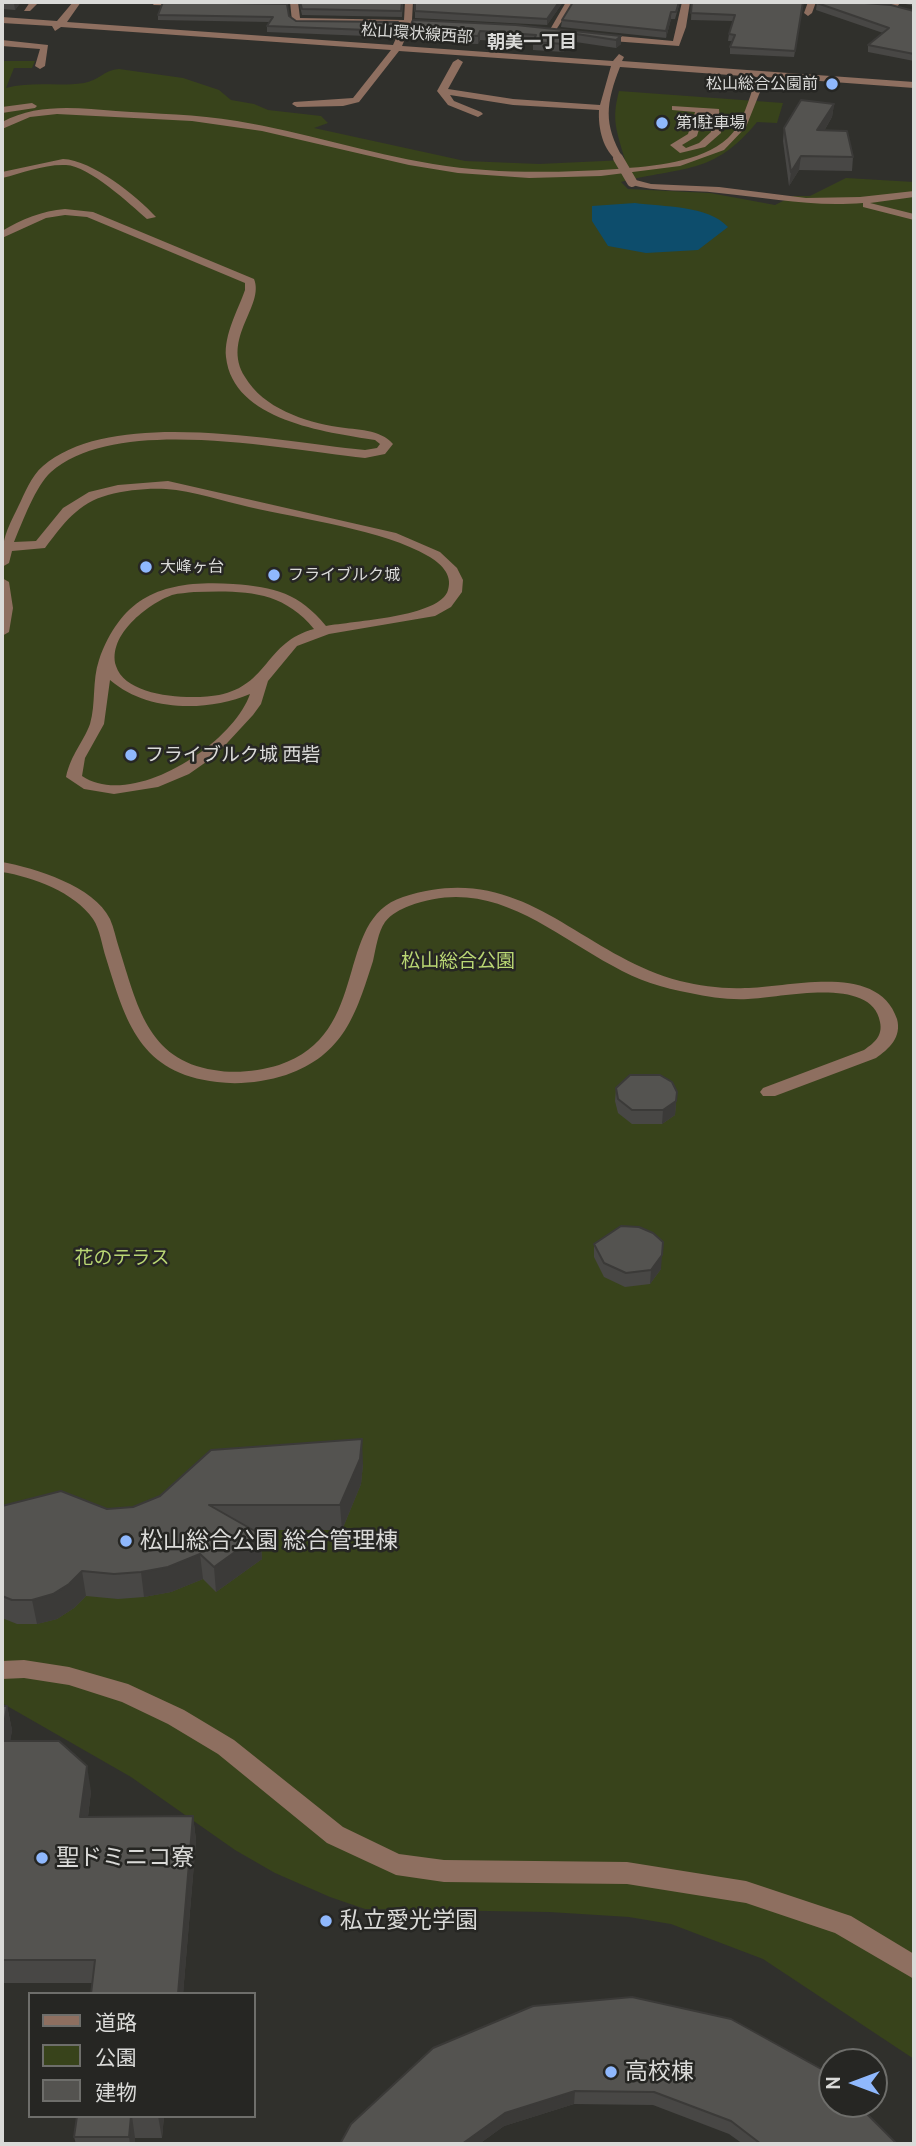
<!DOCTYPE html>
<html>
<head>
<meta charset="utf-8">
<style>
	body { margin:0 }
	#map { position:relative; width:916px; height:2146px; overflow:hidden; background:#30302c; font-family:Cabin,"Noto Sans JP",sans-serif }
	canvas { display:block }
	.frame { position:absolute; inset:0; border:4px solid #dadad8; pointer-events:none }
	.legend { position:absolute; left:28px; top:1992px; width:228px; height:126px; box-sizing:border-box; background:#262623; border:2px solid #6e6e6b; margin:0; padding:9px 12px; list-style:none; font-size:21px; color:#dadad8 }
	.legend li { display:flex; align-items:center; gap:14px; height:35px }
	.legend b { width:35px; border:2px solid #6e6e6b }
	.north { position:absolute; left:818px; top:2048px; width:70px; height:70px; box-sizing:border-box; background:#262623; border:2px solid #6e6e6b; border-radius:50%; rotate:270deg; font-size:19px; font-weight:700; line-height:28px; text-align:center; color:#dadad8 }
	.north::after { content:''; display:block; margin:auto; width:24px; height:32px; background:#8fb8fd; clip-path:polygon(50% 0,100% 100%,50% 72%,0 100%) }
</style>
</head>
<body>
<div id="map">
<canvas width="916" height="2146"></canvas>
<div class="frame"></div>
<ul class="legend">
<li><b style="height:9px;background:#8e6f60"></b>道路</li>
<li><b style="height:19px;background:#38431b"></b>公園</li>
<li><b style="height:19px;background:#545350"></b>建物</li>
</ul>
<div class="north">N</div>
</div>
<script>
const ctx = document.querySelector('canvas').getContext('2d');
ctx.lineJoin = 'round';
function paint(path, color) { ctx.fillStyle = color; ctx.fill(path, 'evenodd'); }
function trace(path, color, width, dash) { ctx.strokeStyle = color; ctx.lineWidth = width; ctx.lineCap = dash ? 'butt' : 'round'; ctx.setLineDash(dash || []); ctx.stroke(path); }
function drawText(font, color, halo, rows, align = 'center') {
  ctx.font = font + ' Cabin,"Noto Sans JP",sans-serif'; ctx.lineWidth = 5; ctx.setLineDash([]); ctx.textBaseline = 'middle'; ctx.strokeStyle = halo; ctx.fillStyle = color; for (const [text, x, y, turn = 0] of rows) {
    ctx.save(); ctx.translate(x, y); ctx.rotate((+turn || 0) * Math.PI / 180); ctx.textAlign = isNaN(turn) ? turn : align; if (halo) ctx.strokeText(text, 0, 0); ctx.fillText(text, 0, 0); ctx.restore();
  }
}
paint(new Path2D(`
	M2,61H35L32,68H14L6,88C33,81 58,87 84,83C98,81 104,70 119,69L183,78L219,90L231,100L254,104L268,110L321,116L328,123L314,128L465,161L539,164L625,160C617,131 611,121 619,91L783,103L777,123L757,122C713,176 682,166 621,182L628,189L710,193L775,205L793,196H810L846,178L914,182V2059L763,1959L671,1924L629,1917L549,1912L365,1909L330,1897L275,1873L235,1850L131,1777L2,1703Z`), '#38431b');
paint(new Path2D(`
	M635,203C663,207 708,205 728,227L698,250L646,253L608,246L592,221V206Z`), '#0d4d6c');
paint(new Path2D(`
	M30,2H39L30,11H24Z
	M73,2H81L67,22L393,45L402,25L296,24L292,21L290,2H298L300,18L404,20L405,2H413L412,20H434L438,23L434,26L411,25L402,46L613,61L619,54L624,57L622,61L914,82V88L766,77L746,127L724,150L680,166L601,176L529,178L458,173L409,165L262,131L192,121L57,114L30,117L2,129V122C38,103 77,108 116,111C156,114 196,114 237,121C303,132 367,153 433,164C494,174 556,173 617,169C653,166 700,163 728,138C744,123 749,97 757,77L620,67C606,103 603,124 623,158L618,161C603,151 598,128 599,110L513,105L450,95L454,101L481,112L483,114L478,117L448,105L437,91L453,62L458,59L463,62L448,89L513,99L600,105L611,66L399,51L359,102L343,106L297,107L292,104L294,102L353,98L391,50L61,27L55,31L52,26L2,23V17L57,21Z
	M150,2H202L203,3L199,6L154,5Z
	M566,2H574L554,33H548Z
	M682,2H690L686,27L679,46L598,40L594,37L598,34L673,41Z
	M808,2H816L812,13L808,16L804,13Z
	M893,2H901L885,21H879V17Z
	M2,40L48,45L45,66L40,69L35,66L40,49L2,46Z
	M32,103L37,106L35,108L2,113V107Z
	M672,106L719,109L721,133L705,147L680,153L670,145L688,134L695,112L672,110ZM704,113L711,114V132L699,143L686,148L682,145L697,136Z
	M63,159C92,160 137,196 156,217L147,219C130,204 89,166 66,165C44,164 23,173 2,178V172Z
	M632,179L651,184L719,187L806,198L860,197L914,191V197L870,203L914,214V220L863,207V203C810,207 771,198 719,193C688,189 658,193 628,184V180Z
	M65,209L93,212L254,279C265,306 221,338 245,377C263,408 305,422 338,427C357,430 380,429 393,444L385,454L365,458C283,450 117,414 51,472C36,485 22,523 14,542L36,541L63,508L89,492L118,485L168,481L396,533L440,552L457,568L463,580L462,592L451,607L435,616L329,634L297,646L268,681L261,704L253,715L216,755L189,774L158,787L114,794L84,789L66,777C71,754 83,743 90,724C96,704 92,680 99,660C123,594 165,580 233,584C275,587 299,593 326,626C352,621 441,617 448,590C453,574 440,563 428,556C384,530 301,519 249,507C223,501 193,491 166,489C148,488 126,490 108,495C78,503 63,524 45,548L12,551L9,563L2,567C2,538 6,532 18,507C25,493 31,476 43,466C113,406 279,442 365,450L377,448L380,444L375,440C326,432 233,421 226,357C224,334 238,310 245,290V283L87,217L65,215L46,218L2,238V231C22,219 42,211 65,209ZM194,592C242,591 281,589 314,629C265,642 269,685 219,695C192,700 126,698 116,666C107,635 148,604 172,595C179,593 187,593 194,592ZM110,680C147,712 207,712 250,694C233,744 132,810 82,776L85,758L104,724Z
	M2,578L9,582L13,608L9,632L2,636Z
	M2,862C35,868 94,886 110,919C114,928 116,939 119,948C137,1004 147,1060 214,1070C235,1074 259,1071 279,1065C373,1034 332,920 403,897C523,858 577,954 680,981C701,986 723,989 745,988C787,988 878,961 897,1019C902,1037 889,1049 876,1058L775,1096H763L760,1092L763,1088L864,1050C874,1043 883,1036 880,1022C872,975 780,998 748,999C728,1000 709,997 690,993C663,988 637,980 613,966C548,931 490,875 409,906C401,909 391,914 385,922C378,932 376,948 373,961C356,1014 344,1055 286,1075C264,1082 239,1085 217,1082C140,1073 126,1023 106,958C102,946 100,929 93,919C74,892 33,877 2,872Z
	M24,1660L69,1667L128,1684L184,1710L234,1740L343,1827L399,1854L444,1860L627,1862L746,1881L851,1916L914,1954V1979L835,1933L746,1903L627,1884L444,1882L396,1875L327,1843L218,1754L168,1724L122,1702L69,1685L24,1678L2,1679V1661Z`), '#8e6f60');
trace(new Path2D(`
	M618,158L632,182`), '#8e6f60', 10);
paint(new Path2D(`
	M2,2H21L15,10L2,9Z
	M299,2H403L402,17L302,15Z
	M415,2H563L547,25L415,18Z
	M680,2L675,19H671L666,38L561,27L562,20Z
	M692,2H805L803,5L794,57L730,54V47L733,41H728L729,34L733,21L691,20Z
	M817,2L914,11V61L868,52V45L883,33L816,10Z
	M897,2H914V6Z
	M158,15L289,16L296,21L398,22V28L393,39L366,38V36L267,32V26L269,22L158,20Z
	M413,20L621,36V44L616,48L569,41L564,52L533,50V43L480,40L478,44L449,43V39H408V31Z
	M834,104L832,117L824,131L853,157L852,171L799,170L789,186L783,141L784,128Z
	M616,1088L677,1092L675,1115L662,1124H632L618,1113L615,1101Z
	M594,1244L661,1269L650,1284L625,1287L604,1277L594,1257Z
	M363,1464L361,1484L342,1530H253L260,1534L262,1559L216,1592L203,1579L171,1592L144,1597L118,1599L86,1596L74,1608L57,1619L37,1624H17L2,1618V1506L107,1509L133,1507Z
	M2,1706H7L12,1730L10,1741L91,1791L88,1817L193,1816L196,1840L183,1994H91L92,1983H2Z
	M533,2006L897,2144H743L729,2134L653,2105L574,2104L504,2126L479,2144H340Z
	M77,2116H164L162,2138H135V2144H76L74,2137Z`), '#484745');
paint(new Path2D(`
	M15,2H21L15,10L14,3Z
	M559,2H563L547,25V19Z
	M671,12V19L666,38V31Z
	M398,22V28L393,39V33Z
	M480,31V40L478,44V36Z
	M570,33L569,41L564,52L565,44Z
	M621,36V44L616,48V40Z
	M834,104L832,117L816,144L817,130Z
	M801,156L799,170L789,186L791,172Z
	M677,1092L675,1115L662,1124L663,1110Z
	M662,1256L661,1269L650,1284L651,1270Z
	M362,1439L363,1464L361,1484L342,1530L340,1505Z
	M260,1534L262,1559L216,1592L214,1567Z
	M200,1554L203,1579L171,1592L144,1597L141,1572Z
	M82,1571L86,1596L74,1608L57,1619L37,1624L32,1600Z
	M7,1706L12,1730L7,1765L2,1738Z
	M87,1766L91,1791L85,1841L80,1817Z
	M193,1816L196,1840L183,1994H178Z
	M575,2091L574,2104L504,2126L479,2144H462L505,2113Z
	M132,2116L135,2138V2144H130L129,2137Z
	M158,2116H164L162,2138Z`), '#3b3a38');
const building = new Path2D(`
	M2,2H15L14,3H2Z
	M163,2L287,4L289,16L296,21L398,22L393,33H366L367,30L267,26L273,17L158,15Z
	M300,2H402L401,11L302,9Z
	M415,2H559L547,19L415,11Z
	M573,2H679L676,12H671L666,31L562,20Z
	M692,2H803L795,51L730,47L735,35L729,34L735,15L691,13Z
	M817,2H852L891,5L914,11V54L868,45L889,28L817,3Z
	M413,20L516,25L621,36L616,40L570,33L565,44L533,42L536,35L480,31L478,36L449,35L450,31H408Z
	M801,100L834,104L817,130L847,131L853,157L801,156L791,172L784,128Z
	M630,1075H660L672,1082L677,1092L676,1101L663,1110H632L618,1099L616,1088Z
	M621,1226L639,1227L653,1233L663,1242L662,1255L651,1270L626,1273L604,1263L594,1244Z
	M362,1439L360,1459L340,1505H209L260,1534L214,1567L200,1554L168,1567L141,1572L114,1574L82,1571L69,1584L53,1594L32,1600H12L2,1596V1506L61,1491L107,1509L133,1507L160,1496L211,1450Z
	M2,1706H7L2,1738Z
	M2,1741H59L87,1766L80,1817L193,1816L178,1994H91L95,1960H2Z
	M632,1997L731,2019L823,2070L832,2079V2104H857L897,2144H761L731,2121L654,2092L575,2091L505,2113L462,2144H340L351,2124L433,2048L533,2006Z
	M77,2116H131L129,2137H74Z`);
paint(building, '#545350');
trace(building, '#3b3a38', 2);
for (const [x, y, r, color] of [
	[832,84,7,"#8fb8fd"],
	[662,123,7,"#8fb8fd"],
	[146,567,7,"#8fb8fd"],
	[274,575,7,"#8fb8fd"],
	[131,755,7,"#8fb8fd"],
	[126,1541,7,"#8fb8fd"],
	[42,1858,7,"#8fb8fd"],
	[326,1921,7,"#8fb8fd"],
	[611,2072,7,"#8fb8fd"]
]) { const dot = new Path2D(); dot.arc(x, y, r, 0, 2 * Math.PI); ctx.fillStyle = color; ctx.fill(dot); trace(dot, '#262623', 2.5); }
drawText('16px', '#dadad8', '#262623', [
	["松山環状線西部",417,34,4]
]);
drawText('16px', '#dadad8', '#262623', [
	["松山総合公園前",818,84,"right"],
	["第1駐車場",676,123],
	["大峰ヶ台",160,567],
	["フライブルク城",288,575]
], 'left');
drawText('bold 18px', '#dadad8', '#262623', [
	["朝美一丁目",532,43]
]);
drawText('19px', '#dadad8', '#262623', [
	["フライブルク城 西砦",145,755]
], 'left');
drawText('19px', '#b9d673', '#262623', [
	["松山総合公園",458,961],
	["花のテラス",122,1258]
]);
drawText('23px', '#dadad8', '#262623', [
	["松山総合公園 総合管理棟",140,1541],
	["聖ドミニコ寮",56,1858],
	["私立愛光学園",340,1921],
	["高校棟",625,2072]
], 'left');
</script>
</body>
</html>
